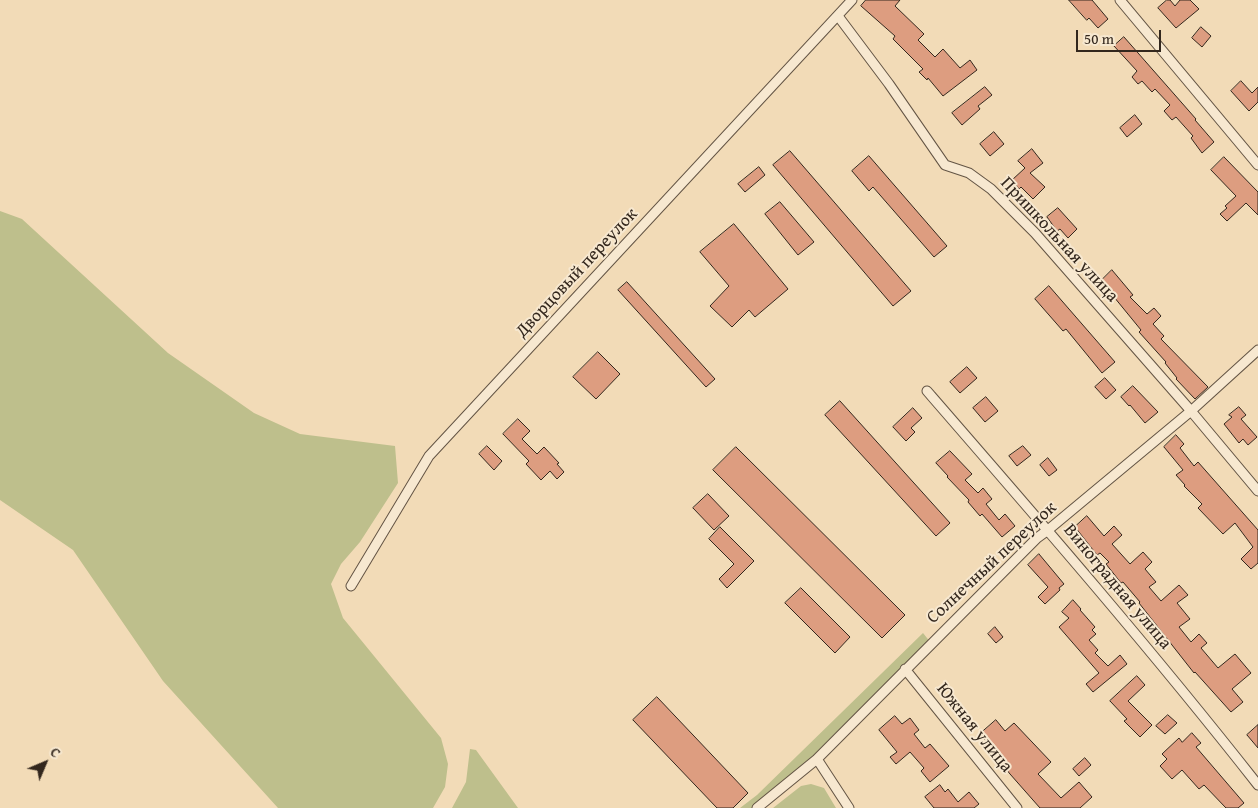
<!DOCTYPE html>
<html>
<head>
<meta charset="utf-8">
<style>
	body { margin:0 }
	#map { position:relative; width:1258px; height:808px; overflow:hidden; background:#f2dbb7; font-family:"Gentium Book Plus",serif }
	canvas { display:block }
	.north { position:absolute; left:20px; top:738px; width:50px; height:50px; -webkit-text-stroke:4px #f7e8d0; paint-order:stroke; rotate:45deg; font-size:14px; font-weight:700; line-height:20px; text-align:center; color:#33271d }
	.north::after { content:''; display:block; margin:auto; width:18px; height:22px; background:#33271d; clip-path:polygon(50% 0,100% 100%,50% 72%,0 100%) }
	.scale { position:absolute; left:1076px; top:30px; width:85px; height:22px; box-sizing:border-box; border:2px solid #33271d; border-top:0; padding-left:6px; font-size:15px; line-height:18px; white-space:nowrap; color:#33271d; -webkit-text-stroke:4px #f7e8d0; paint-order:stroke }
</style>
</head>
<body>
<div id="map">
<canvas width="1258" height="808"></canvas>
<div class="north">С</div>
<div class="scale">50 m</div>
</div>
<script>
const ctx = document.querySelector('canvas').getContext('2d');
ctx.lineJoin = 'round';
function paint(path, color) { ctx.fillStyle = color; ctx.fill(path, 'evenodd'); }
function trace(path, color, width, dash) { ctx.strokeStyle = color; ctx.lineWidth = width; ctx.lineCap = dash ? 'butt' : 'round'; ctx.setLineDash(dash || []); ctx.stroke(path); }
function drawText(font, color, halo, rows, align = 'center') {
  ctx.font = font + ' "Gentium Book Plus",serif'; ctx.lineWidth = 4; ctx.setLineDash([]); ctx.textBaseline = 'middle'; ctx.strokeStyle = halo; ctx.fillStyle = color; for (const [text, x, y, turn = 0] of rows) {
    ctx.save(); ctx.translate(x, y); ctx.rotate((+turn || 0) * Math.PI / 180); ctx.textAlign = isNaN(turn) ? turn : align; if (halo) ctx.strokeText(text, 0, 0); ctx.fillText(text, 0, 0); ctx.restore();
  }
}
paint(new Path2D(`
	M0,211L22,219L168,353L254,413L300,434L395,446L398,483L360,542L341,564L331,584L343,618L441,738L448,764L445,787L433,808H278L163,681L73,550L0,500Z
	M923,633L931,643L817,759L757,808H740L757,795Z
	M470,749L476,750L518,808H452L466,782Z
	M811,784L824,788L836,808H773L801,786Z`), '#bebf8c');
const building = new Path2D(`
	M866,0H900L895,6L924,34L918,40L935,57L943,49L960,68L970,60L977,70L943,96L928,78L927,80L919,72L923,69L893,39L895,36L861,6Z
	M1069,0H1092L1108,19L1098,28L1089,18L1087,20Z
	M1167,0H1170L1175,6L1180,0H1190L1199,9L1176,28L1158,8Z
	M1201,27L1211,36L1202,47L1192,38Z
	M1124,37L1196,119L1195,120L1214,142L1202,153L1191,138L1193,136L1176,117L1172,120L1164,111L1170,105L1155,89L1152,92L1142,81L1138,84L1132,77L1137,71L1114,46Z
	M1241,81L1252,93L1258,87V102L1249,111L1231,91Z
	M985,87L992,95L978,106L980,109L962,125L952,113Z
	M1135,115L1142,124L1127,137L1120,128Z
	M994,132L1004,144L990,156L980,144Z
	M1032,149L1043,163L1030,173L1045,187L1033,199L1021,187L1019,189L1012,180L1025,168L1018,161Z
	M790,151L911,291L893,306L773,165Z
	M869,156L947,246L934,257L873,187L869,191L852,171Z
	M1224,157L1258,192V215L1246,203L1227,221L1220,214L1227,208L1225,206L1236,196L1211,170Z
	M759,167L765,175L745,192L738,184Z
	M780,202L814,242L798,255L765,214Z
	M1058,208L1077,229L1068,238L1060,229L1057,231L1047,217Z
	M734,224L788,289L755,317L749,310L732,327L710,306L729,286L700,252Z
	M1112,270L1133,295L1130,297L1147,314L1154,308L1161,316L1153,324L1164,336L1161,339L1208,387L1195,399L1176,379L1177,378L1165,363L1166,362L1139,332L1141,330L1114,297L1116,295L1102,280Z
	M627,282L715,379L706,387L618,290Z
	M1049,286L1115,362L1102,373L1066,329L1063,331L1035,299Z
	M598,352L620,374L596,399L573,377Z
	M967,367L977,378L960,393L950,382Z
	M1105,378L1116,390L1106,399L1095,387Z
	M1133,386L1158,412L1145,423L1130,405L1129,406L1121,397Z
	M986,397L998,411L985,422L973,408Z
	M840,401L950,523L936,536L825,415Z
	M1239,407L1246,415L1241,419L1257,437L1248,445L1243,439L1239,443L1224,424L1232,417L1229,415Z
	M913,408L922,418L911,428L915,432L906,441L893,427Z
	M518,419L530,431L522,439L537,454L544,447L559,463L557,464L564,472L557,479L550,471L541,480L526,464L529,461L503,434Z
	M1176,435L1184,444L1180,448L1194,466L1198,462L1258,530V563L1251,569L1241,559L1253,547L1235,523L1223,534L1198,508L1202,504L1184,486L1185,485L1176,475L1183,470L1164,447Z
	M487,446L502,461L494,470L479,454Z
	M1023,446L1031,455L1017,466L1009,456Z
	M736,447L905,615L882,638L713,470Z
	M950,451L972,474L965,480L978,493L983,488L992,499L986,504L999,520L1005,514L1015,526L1002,537L982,514L980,516L968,502L969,500L947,477L948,476L936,463Z
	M1048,458L1057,470L1049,476L1040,465Z
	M708,494L729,516L714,530L693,508Z
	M1087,516L1104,536L1114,526L1122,535L1112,544L1130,564L1143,552L1152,562L1145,569L1156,582L1149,587L1161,601L1179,585L1188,595L1177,603L1190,619L1179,627L1191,642L1199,634L1207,643L1201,648L1218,668L1235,654L1251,673L1232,689L1243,702L1231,712L1195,672L1194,673L1139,603L1140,602L1123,582L1121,583L1106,564L1109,562L1100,553L1097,555L1075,527Z
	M720,527L754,561L727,588L719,579L734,564L709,539Z
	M1039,554L1064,584L1059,588L1060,590L1045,604L1038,597L1048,587L1028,565Z
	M801,588L850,637L835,653L785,603Z
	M1073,600L1081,609L1080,610L1095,627L1092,630L1096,634L1089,640L1098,650L1095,653L1108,666L1120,655L1127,664L1093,692L1086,684L1099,673L1059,627L1069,618L1062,612Z
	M995,627L1003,637L996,643L988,634Z
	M1137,676L1145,685L1128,701L1152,725L1140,737L1124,721L1127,719L1110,701Z
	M657,697L748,793L733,808H717L633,720Z
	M1168,715L1177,723L1165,734L1156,726Z
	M895,716L902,724L910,718L919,730L914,734L925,748L930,744L949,766L930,782L921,771L924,768L910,752L896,764L890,757L897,752L879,730Z
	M996,720L1005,731L1014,723L1051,762L1038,774L1061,798L1079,782L1092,797L1080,808H1040L1010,774L994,754L996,753L980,734Z
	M1258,725V748L1247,735Z
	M1192,733L1201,743L1196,747L1244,803L1238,808H1226L1204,785L1199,789L1182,770L1172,779L1160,766L1167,759L1162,754L1179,738L1182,742Z
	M1085,758L1091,765L1079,776L1073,769Z
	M940,785L945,792L948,789L958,802L969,792L979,804L974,808H934L925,797Z`);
paint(building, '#dd9d80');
trace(building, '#33271d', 1);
const street = new Path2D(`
	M1120,0L1258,165
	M838,16L889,84L945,165L969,173L991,189L1035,233L1191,411L1258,491
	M927,391C1039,520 1152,650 1258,785
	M351,586L429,456L852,0
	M905,669L1017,808
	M817,759L849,808
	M757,808L817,759L1037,538L1048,530L1191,411L1258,350`);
trace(street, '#635444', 11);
trace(street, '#f7e8d0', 9);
drawText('18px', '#33271d', '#f7e8d0', [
	["Пришкольная улица",1059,240,47],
	["Дворцовый переулок",577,273,-47],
	["Солнечный переулок",992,563,-43],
	["Виноградная улица",1117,587,50],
	["Южная улица",974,728,51]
]);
</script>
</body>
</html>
